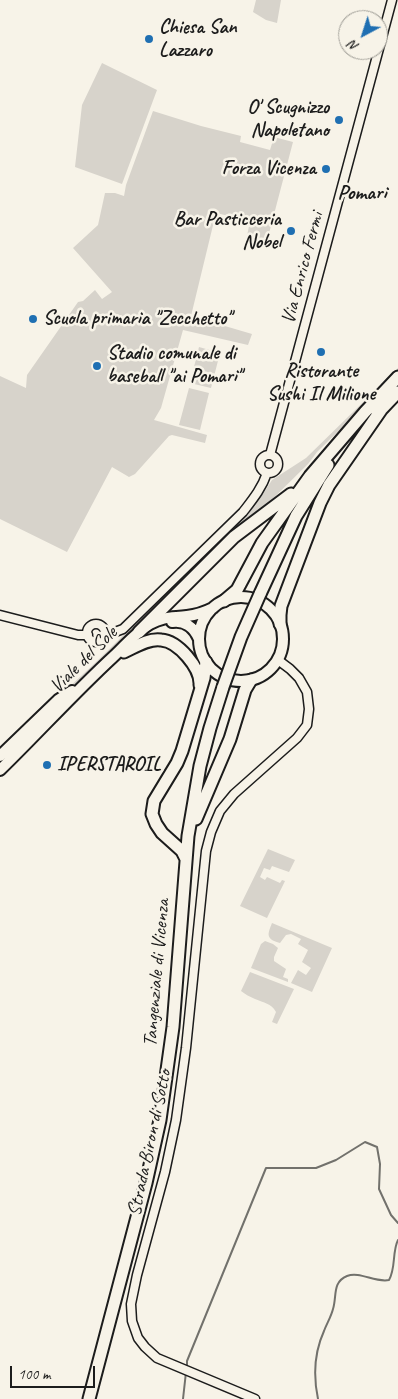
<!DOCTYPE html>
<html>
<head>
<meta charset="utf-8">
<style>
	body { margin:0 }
	#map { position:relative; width:398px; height:1399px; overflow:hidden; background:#f7f3e8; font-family:Caveat,sans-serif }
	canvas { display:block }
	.north { position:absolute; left:338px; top:10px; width:50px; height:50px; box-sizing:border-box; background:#f7f3e8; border:1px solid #9f9d96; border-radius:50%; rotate:220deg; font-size:14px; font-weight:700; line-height:20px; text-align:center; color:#1c1c1c }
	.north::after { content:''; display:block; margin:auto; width:18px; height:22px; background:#1f6fb2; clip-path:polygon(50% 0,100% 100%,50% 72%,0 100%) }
	.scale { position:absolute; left:10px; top:1366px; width:85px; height:22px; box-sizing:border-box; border:2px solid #1c1c1c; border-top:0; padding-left:6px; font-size:15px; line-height:18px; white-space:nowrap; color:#1c1c1c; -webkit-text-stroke:4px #f7f3e8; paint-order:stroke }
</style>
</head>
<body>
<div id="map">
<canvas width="398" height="1399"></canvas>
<div class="north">N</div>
<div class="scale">100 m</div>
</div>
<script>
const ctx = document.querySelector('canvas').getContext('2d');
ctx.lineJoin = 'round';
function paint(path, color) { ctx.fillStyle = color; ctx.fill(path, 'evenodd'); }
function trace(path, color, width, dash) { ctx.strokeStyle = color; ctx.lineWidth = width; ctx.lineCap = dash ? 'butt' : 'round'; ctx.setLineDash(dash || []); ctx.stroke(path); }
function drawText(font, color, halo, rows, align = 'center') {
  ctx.font = font + ' Caveat,sans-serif'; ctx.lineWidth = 5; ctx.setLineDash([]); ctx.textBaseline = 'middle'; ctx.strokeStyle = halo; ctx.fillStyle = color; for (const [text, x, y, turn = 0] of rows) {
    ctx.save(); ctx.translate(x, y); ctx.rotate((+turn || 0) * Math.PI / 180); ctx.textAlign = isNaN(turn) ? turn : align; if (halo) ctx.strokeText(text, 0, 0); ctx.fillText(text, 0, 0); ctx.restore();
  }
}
paint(new Path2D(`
	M256,0H281L277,23L266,20L253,12Z
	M102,63L157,90L122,184L75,167L82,105Z
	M153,111L201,126L241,136L240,142L270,150L274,137L293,142L267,241L247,236L250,221L216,213L191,316L252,334L248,345L183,330L161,408L154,420L207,435L205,443L172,435L169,436L135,474L129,477L112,467L67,552L0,519V376L26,388L27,375L78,302L83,301L95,290L102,299L112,292L73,248L98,225L105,193H115L124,196L126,185Z
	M199,347L220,353L211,388L190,383Z
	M398,368V373L317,452L308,464L108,661L63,696L51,704L53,697L66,690L95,663L255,506L272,480L306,458Z
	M189,388L209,393L200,430L179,425Z
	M268,849L295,860L289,872L272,866L270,870L264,868L260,877L265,880L267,877L280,883L282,880L285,881L267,918L240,906Z
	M272,923L332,948L312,992L291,983L298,970L306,975L311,968L302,962L308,950L298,944L301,939L291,934L286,935L280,943C266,939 267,935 272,923Z
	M265,941L273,944L278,948L274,957V961L286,969L283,977L288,979V982L251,968L261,944Z
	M250,972L294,989L277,1024L272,1022L276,1012C271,1003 264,1003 255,999C250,997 245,994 241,991Z`), '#d7d3cb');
trace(new Path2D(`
	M187,1367V1361L266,1168H316L336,1160L365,1142L377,1147L380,1164L379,1189L391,1215L398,1223
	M183,1399L186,1372
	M318,1399C313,1375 314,1353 324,1331C327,1323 331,1317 333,1309C337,1297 332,1282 347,1276C360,1271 375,1283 389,1280C396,1268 392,1252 398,1240`), '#72716c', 2);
const minor = new Path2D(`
	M260 464a9 9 0 1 1 18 0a9 9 0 1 1-18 0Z
	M270,455L392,0
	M0,615L78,635H88
	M87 633a9 9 0 1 1 18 0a9 9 0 1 1-18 0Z
	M105,634L115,632L123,629L243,512C253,499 262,488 267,473
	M255,1399L157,1358L145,1347L138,1338L132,1321L131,1304L137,1275L165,1172L176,1120L186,1048L206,851L211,832L220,811L234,794L297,738L307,725L309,709L307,692L299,678L290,669L278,660`);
const major = new Path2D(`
	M199 639a42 42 0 1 1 84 0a42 42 0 1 1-84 0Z
	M172,622C184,620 194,627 199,639
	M0,756L58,700L72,691
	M0,770C38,733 74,693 113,657C125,646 136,632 150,624C164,616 173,618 187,616C196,615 205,612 213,608`);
const highway = new Path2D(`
	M377,414L398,392
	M260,594L296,516L328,465
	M224,601L237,590L262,543L310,476L365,412L398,377
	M280,624V615L281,606L320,503L329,485L381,410
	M139,632L234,537L291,494
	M124,652C135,647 149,638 161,640C178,641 201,668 200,685
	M196,819L230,739L245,690L251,680
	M186,859L182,851L162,833L156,824L152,814L154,801L177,763L182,751L204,678L206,662
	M89,1399L146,1183L160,1120L173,1027L188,836L200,766L210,728L223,687`);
trace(minor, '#1c1c1c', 11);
trace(major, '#1c1c1c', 14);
trace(highway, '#1c1c1c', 15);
trace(minor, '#f7f3e8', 8);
trace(major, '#f7f3e8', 10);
trace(highway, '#f7f3e8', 11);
const highwayBridge = new Path2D(`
	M223,687L241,637L260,594`);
trace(highwayBridge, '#1c1c1c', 15, []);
trace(highwayBridge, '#f7f3e8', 11);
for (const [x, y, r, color] of [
	[149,39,5,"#1f6fb2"],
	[339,120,5,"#1f6fb2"],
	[326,169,5,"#1f6fb2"],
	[291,231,5,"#1f6fb2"],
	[33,319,5,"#1f6fb2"],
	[321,352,5,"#1f6fb2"],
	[97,366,5,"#1f6fb2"],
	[47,765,5,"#1f6fb2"]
]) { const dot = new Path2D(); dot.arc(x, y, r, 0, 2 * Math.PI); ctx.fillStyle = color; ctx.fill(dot); trace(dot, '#f7f3e8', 2); }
drawText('bold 20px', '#1c1c1c', '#f7f3e8', [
	["Chiesa San",159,28],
	["Lazzaro",159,51],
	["O' Scugnizzo",329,108,"right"],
	["Napoletano",329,131,"right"],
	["Forza Vicenza",316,169,"right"],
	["Bar Pasticceria",281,220,"right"],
	["Nobel",281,243,"right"],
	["Scuola primaria \"Zecchetto\"",43,319],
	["Stadio comunale di",107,354],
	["baseball \"ai Pomari\"",107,377],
	["Ristorante",321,372,"center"],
	["Sushi Il Milione",321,395,"center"],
	["IPERSTAROIL",57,765]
], 'left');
drawText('20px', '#1c1c1c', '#f7f3e8', [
	["Via Enrico Fermi",303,268,-75],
	["Viale del Sole",84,660,-45],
	["Tangenziale di Vicenza",157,973,-85],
	["Strada Biron di Sotto",150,1143,-78]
]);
drawText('bold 21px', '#1c1c1c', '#f7f3e8', [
	["Pomari",362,193]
]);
</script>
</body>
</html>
